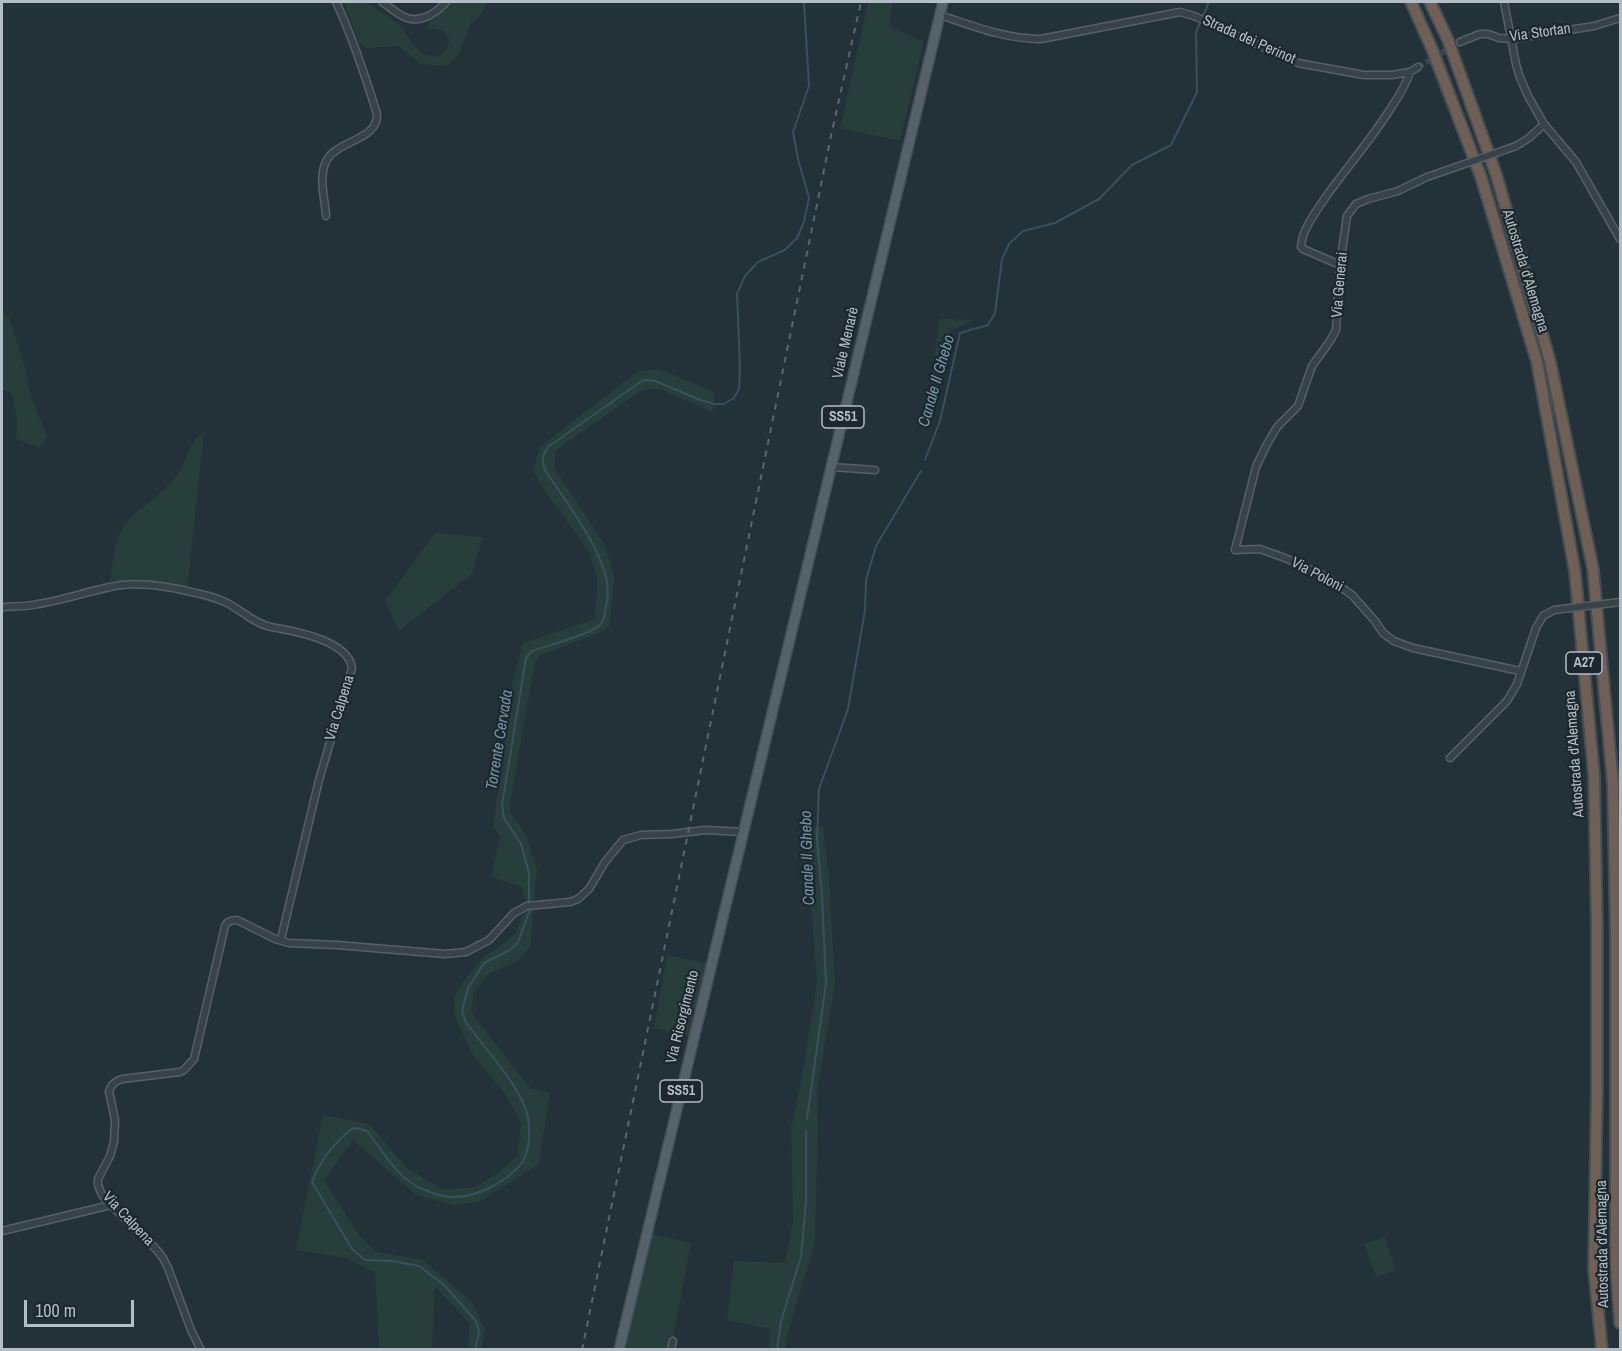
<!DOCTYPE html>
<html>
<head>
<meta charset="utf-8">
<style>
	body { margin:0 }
	#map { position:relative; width:1622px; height:1351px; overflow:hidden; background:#233139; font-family:"Archivo Narrow",sans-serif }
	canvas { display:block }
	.frame { position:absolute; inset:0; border:3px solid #b2bdc5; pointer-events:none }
	.scale { position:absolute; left:24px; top:1300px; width:110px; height:27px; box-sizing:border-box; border:3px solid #b2bdc5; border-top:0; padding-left:8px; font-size:18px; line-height:21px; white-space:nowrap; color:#b2bdc5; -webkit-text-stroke:4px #1c272e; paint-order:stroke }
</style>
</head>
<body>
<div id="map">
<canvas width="1622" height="1351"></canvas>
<div class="frame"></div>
<div class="scale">100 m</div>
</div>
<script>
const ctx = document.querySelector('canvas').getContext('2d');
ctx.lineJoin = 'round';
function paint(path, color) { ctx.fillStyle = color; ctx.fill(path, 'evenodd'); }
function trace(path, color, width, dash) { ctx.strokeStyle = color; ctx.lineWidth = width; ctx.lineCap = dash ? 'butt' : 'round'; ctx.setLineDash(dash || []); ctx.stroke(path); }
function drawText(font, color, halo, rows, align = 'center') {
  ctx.font = font + ' "Archivo Narrow",sans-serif'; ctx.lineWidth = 4.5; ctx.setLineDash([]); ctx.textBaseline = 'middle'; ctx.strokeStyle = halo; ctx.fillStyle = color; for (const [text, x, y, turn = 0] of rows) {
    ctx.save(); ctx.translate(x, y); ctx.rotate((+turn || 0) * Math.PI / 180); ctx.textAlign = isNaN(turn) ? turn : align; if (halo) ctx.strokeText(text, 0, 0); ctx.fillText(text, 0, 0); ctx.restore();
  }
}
paint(new Path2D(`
	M344,2C349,2 357,0 363,2C368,3 390,17 395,21C408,30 417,61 437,56C447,53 448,46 449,38L444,31L427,28L429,21L435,18L447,2H487L480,17L471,23L459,54L452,62L446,66L420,64L399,46L367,48L359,43Z
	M868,2H893L889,26L924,42L900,141L840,128Z
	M2,311L9,318L13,329L25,367L31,396L47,436L46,440L40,448L16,439C18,425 16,406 11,393L2,389Z
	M939,319L974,320L952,330L943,339L938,399L932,392L931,387Z
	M659,369L715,392L713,412L659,389L642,390L556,450L555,469L603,542L610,560L614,578L610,624L603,631L594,635L541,655L535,662L509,810L526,835L537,869L533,905L531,945L520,960L490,973L474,992L471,1012L530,1088L550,1093L539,1164L479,1202L454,1205L416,1195L353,1140L324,1181L360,1236L376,1252L423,1260L472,1302L485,1330L481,1349H468L469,1323L435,1286L432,1349H379L375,1273L346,1258L296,1250L323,1115L369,1124L407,1168L442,1189L472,1188L495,1175L517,1156L521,1123L504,1092L472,1054L455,1016L454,998L460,986L481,959L504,943L515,933L527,907L522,887L491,877L500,837L493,827L509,713L507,704L523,643L595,619L597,579L589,552L547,494L533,471L541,446L638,371Z
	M204,432L187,591L174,588L110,586C113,560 113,532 135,513C149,502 163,493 174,479C186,465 188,442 204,432Z
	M435,533L483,537L472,574L399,631L385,601Z
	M823,826L829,877L835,984L817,1093L818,1127L815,1243L788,1333L785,1349H768L771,1329L727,1320L734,1261L785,1263L793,1222L791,1128L801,1082L817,981L811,911L808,890L810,827Z
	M667,955L712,964L694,1038L654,1028Z
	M647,1233L691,1243L671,1349L624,1350Z
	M1385,1237L1396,1270L1376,1277L1364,1244Z`), '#283e3a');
trace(new Path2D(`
	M925,460L940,421L960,333L988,325L995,313L1002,259L1009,244L1023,231L1055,223L1099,199L1132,165L1171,145L1197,92L1196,32L1209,2
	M807,1119L826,983L822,896L817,839L819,789L848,709L865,610L866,580L876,546L921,471
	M475,1350L479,1333L476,1321L443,1284L419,1266L392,1261L365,1260L352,1249L312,1182C320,1160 335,1142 353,1128L361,1129L368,1132C384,1153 399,1181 425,1190C432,1193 444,1197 451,1197C476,1198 508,1182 523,1161C530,1150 530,1130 528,1117C521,1086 484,1048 465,1021L462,1011L468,988L484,963L510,950L518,942L529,912V873L521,844L504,818L502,805L526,658L532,651C547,646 592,634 601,624C605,619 605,612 606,606C607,602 608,597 608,592C607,554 566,502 545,470C541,460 542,456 548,447L643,380L655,381L703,401L715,404H724L734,398L739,389L740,366L737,294L745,276L758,262L785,250L797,238L804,222L809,198L798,159L793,132L809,86L804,2
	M777,1350L781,1321L801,1257L806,1202V1131`), '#38505f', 2);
trace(new Path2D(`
	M1418,67L1460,42`), '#38464e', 6, [6, 3]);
const street = new Path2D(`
	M382,2C390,7 398,15 407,18C422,23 437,12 446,2
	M1504,2L1516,64L1519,75L1528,96L1544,124L1576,162L1620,239
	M940,15C973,26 1005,39 1041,39L1180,12L1194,16L1298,63L1364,75H1392L1410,72L1418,67
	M1460,42L1480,34H1488L1499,38L1512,39L1594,26L1620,18
	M1516,146L1529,138L1544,124
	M1456,167L1427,177L1398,191L1368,199L1356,204L1347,216L1340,265L1336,330L1330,341L1312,366L1298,406L1277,427L1266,446L1256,467L1235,550L1260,549L1285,558L1325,576L1352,595L1375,621L1383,633L1394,641L1413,648L1520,671
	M326,216C325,200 319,179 325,164C333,140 378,142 377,114C365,75 353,38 336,2
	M1340,265L1303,249L1301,247C1302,229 1316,212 1325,198C1347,167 1371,140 1391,108C1399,96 1406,85 1410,72
	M831,467L875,470
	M2,607C14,606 26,607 38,604C62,600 86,592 110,587C137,580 173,587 200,594C209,596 219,599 227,603C241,610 255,624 271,627C294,631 348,640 352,668L319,780L281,939
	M1450,758L1507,701L1517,684L1536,628L1543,616L1554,610
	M2,1231L111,1205
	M201,1350L191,1330L168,1268L163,1258L156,1249L111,1205L102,1195L98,1185V1179L110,1156L114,1142L115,1120L109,1091L112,1085L117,1081L122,1079L180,1072L184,1070L194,1059L225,926C228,921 231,920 237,920L275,939L289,943L337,945L445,954L466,952L489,940L514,913L527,906L570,902L578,899L589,889L605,862L623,840L641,835L672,834L705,830L744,832
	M671,1350L673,1341`);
const primary = new Path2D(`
	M619,1350L943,2`);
const highway = new Path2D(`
	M1411,2L1432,49L1481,177L1537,362L1575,572L1594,775L1597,929V1090L1594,1269L1602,1350
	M1430,2L1448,40L1496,174L1550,361L1593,569L1613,784L1616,935V1268L1620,1323`);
trace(street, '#556067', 9);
trace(primary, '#434e55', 12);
trace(highway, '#424d54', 14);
trace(street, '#374249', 6);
trace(primary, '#556269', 9);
trace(highway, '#6f5f55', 10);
trace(new Path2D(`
	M582,1350L832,131L861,2`), '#596770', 2, [6, 6]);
const streetBridge = new Path2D(`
	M1456,167L1516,146
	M1554,610L1620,602`);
trace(streetBridge, '#556067', 9, []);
trace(streetBridge, '#374249', 6);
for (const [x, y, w] of [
	[843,417,42],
	[1584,663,36],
	[681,1091,42]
]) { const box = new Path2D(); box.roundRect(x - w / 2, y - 11, w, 22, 4.5); ctx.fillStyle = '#1c272e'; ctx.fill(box); trace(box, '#b2bdc5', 1.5); }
drawText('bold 14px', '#b2bdc5', null, [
	["SS51",843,417],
	["A27",1584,663],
	["SS51",681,1091]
]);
drawText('15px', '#b2bdc5', '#1c272e', [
	["Via Stortan",1540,33,-8],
	["Strada dei Perinot",1249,40,24],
	["Autostrada d'Alemagna",1525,271,73],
	["Via Generai",1340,285,-85],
	["Viale Menarè",846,343,-77],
	["Via Poloni",1317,575,28],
	["Via Calpena",340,708,-73],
	["Autostrada d'Alemagna",1575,754,-94],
	["Via Risorgimento",683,1017,-76],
	["Via Calpena",128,1219,47],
	["Autostrada d'Alemagna",1603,1244,-91]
]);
drawText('italic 16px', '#7495a7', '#1c272e', [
	["Canale Il Ghebo",937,381,-74],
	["Torrente Cervada",500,740,-81],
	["Canale Il Ghebo",808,858,-92]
]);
</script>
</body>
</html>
